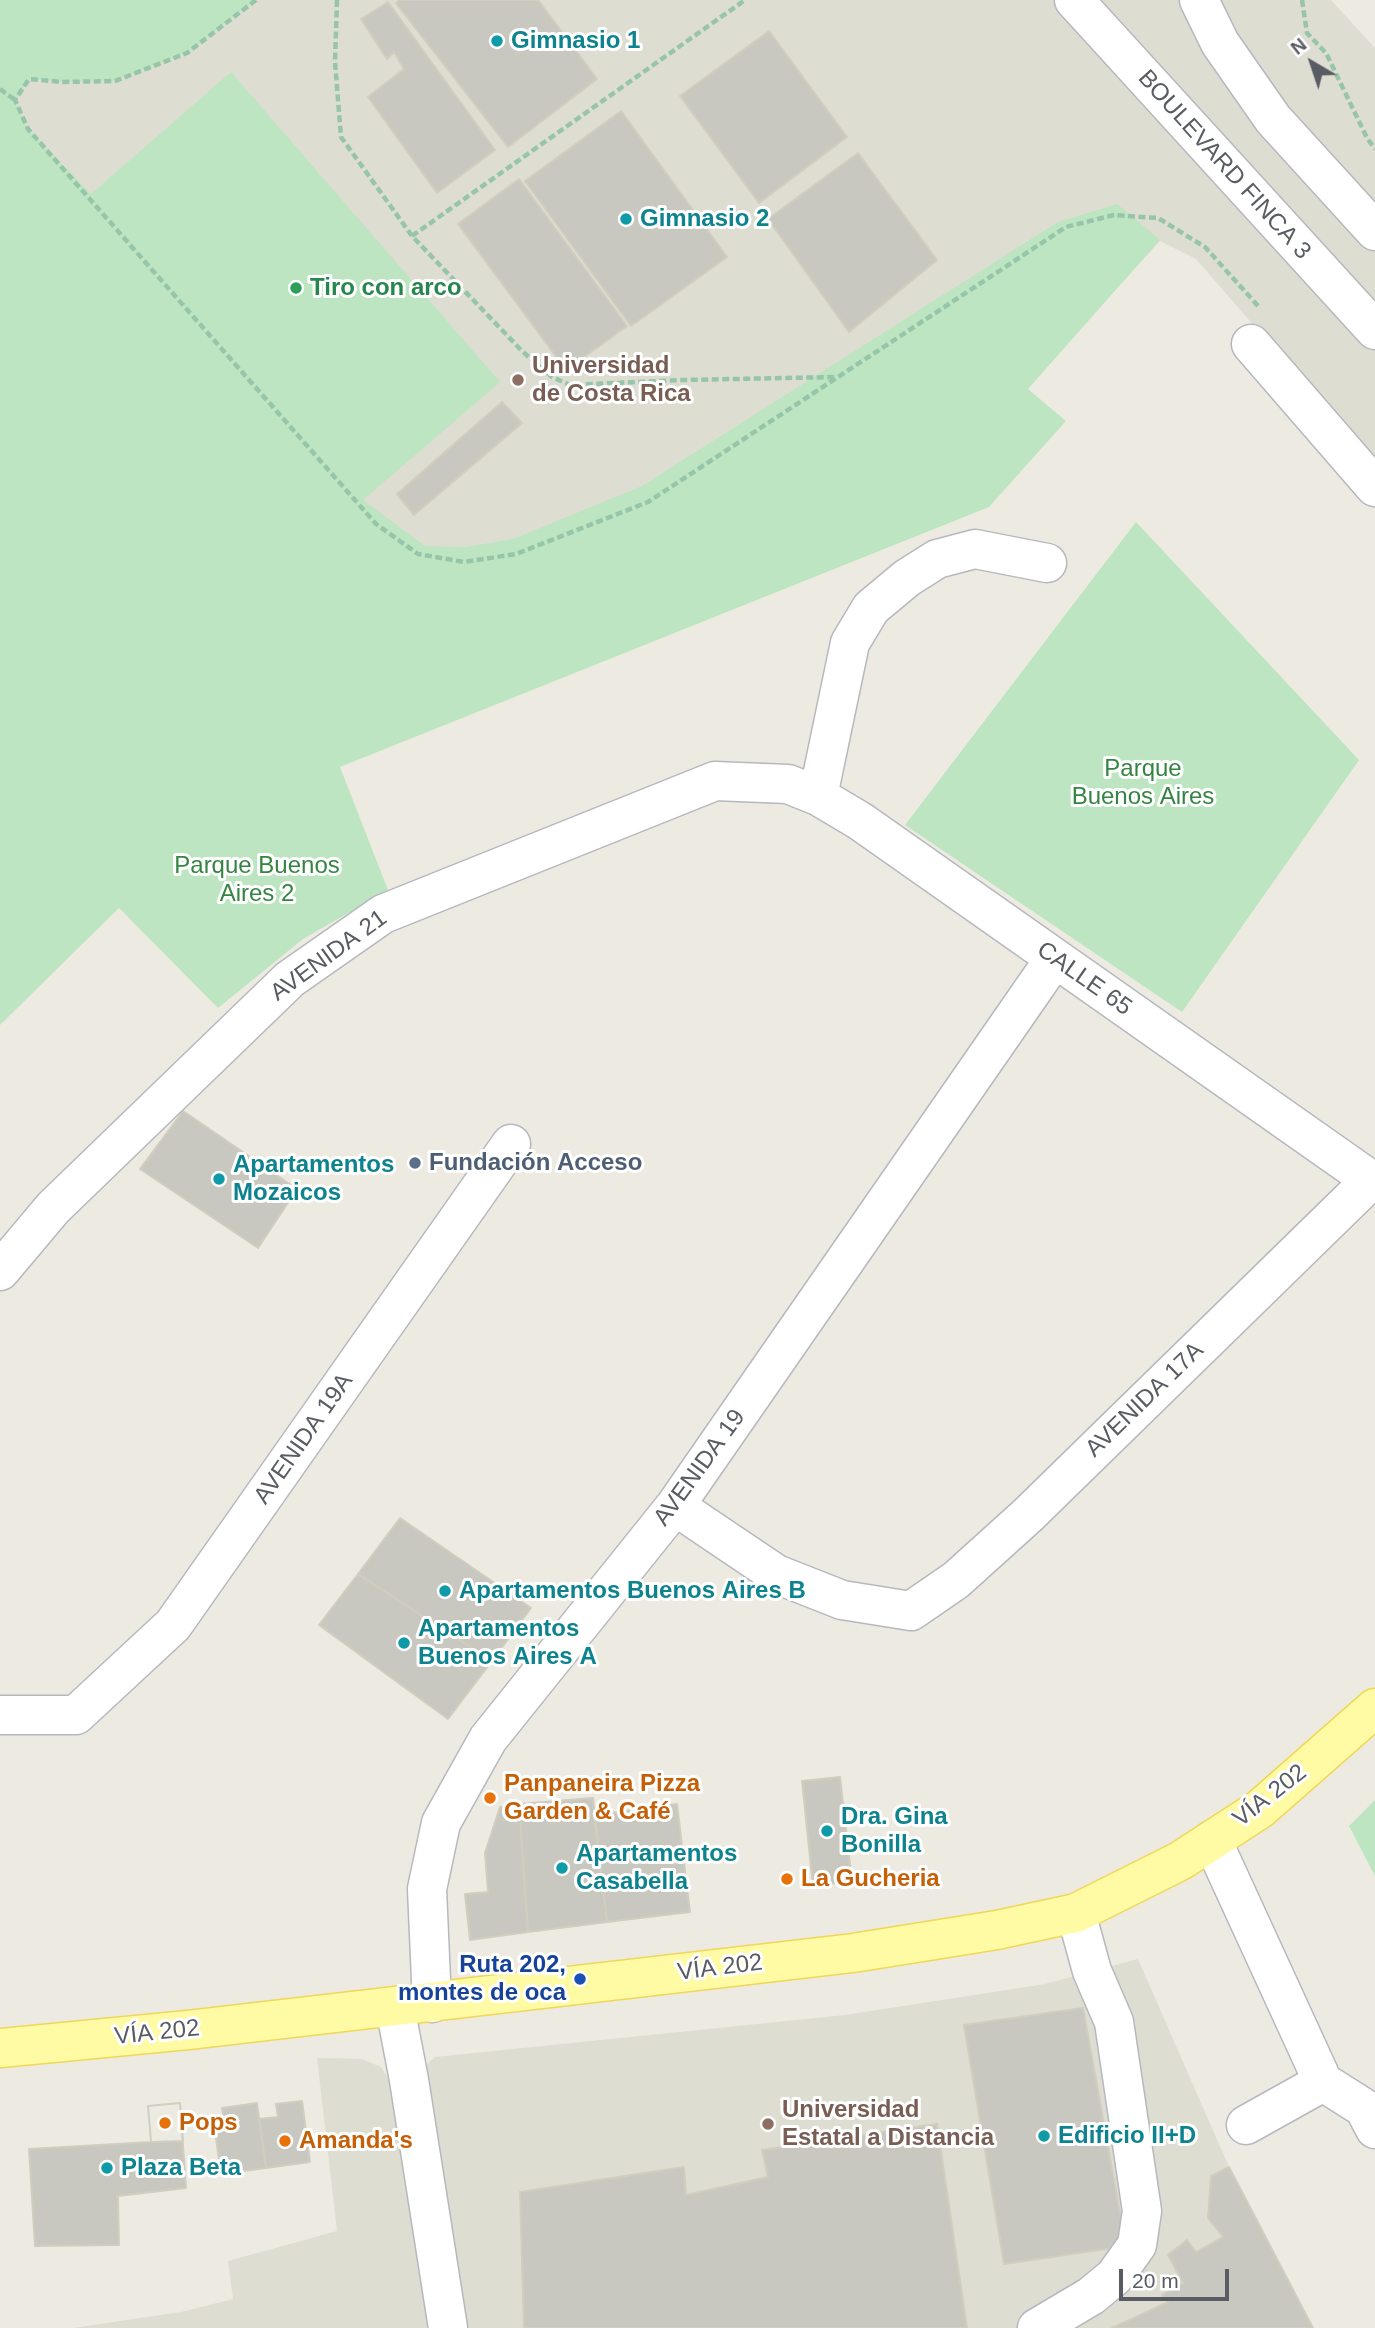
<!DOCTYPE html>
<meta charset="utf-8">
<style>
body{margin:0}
#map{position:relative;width:1375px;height:2328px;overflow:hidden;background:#edebe1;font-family:Helvetica,sans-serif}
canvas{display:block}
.north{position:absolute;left:1277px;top:28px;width:70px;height:70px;-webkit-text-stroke:5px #fff;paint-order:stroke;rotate:321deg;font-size:19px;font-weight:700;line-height:28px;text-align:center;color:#595c62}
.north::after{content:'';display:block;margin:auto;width:24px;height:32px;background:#595c62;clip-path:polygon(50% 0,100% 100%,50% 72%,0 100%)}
.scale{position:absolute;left:1119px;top:2269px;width:110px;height:32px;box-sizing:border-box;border:4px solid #595c62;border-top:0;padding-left:9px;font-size:21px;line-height:24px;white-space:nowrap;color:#595c62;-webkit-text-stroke:5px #fff;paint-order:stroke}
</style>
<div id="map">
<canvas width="1375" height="2328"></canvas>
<div class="north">N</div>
<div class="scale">20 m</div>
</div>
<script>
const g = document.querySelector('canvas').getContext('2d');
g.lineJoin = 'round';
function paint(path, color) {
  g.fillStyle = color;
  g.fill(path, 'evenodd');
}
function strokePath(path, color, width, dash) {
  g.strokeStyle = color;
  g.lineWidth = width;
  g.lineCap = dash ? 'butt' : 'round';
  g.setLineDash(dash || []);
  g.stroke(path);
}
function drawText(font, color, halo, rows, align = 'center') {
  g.font = font + ' Helvetica,sans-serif';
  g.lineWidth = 6;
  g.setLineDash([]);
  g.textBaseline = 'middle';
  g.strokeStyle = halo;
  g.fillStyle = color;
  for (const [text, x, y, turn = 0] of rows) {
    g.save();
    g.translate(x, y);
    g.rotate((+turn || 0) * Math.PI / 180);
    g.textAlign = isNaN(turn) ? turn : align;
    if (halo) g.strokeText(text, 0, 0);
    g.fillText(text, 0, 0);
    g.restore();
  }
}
const education = new Path2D(`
 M0,0h1331l44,48v417l-179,-206 -36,-18 -118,129 -759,388 -283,-335z
 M1138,1959l91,208 84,161h-1240l108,-16 52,-13 -5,-38 109,-30 -20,-173 45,1 19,8 9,14 35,-11 3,-7 7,-6 410,-42 200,-31z`);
const green = new Path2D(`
 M0,0h256l-69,53 -72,28 -53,1 -33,-3 -14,22 13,28 63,65 140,-122 269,310 -137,118 62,46 41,1 47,-8 129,-53 416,-264 59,-18 43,36 -132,149 38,32 -77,86 -649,260 48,123 -85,49 -85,69 -99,-100 -119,117z
 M1136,522l223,238 -177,252 -277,-187z
 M1375,1800v76l-26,-50z`);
const building = new Path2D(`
 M400,0h138l59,79 -89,68 -112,-144z
 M388,2l107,148 -58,43 -69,-96 36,-28 -10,-17 -7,7 -26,-40z
 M769,31l78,106 -88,66 -79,-107z
 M621,111l106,146 -96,69 -106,-145z
 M858,153l79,107 -88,72 -81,-113z
 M519,179l108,147 -61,44 -108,-146z
 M502,402l20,21 -108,92 -17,-21z
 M183,1111l114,78 -39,59 -118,-79z
 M400,1518l131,90 -39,53 -134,-87z
 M358,1574l134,87 -44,58 -129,-94z
 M840,1777l12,104 -39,5 -11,-105z
 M593,1798l14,124 -79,10 -9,-128z
 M519,1804l9,128 -58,8 -5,-46 23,-2 -3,-39 15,-46z
 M677,1804l13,108 -83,10 -13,-107z
 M1083,2008l43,238 -122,18 -40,-239z
 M302,2101l8,61 -44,6 -7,-49 19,-2 -2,-13z
 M180,2103l6,85 -68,8 1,49 -84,1 -6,-97 122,-7 -3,-36z
 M180,2103l3,38 -32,1 -3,-36z
 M257,2103l9,65 -45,6 -6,-43 11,-2 -4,-21z
 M937,2124l30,204h-443l-4,-136 164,-25 2,28 82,-18 -6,-27z
 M1229,2167l84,161h-201l56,-26 -6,-7 21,-12 -15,-28 19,-15 9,12 27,-15 -15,-19 3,-42z`);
const path = new Path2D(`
 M256,0l-69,53 -72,28 -53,1 -33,-3 -14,21 13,29 348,395 42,30 46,8 52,-8 132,-52 418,-275 48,-12 44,3 47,29 54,60
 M337,0l-2,62 6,75 71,99 110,115 30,26 18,8 112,-5 155,-3
 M1302,0l5,33 19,20 41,85 8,11
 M0,89l15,11
 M412,236l333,-236`);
const minor = new Path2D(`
 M1074,0l301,330
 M1199,0l21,43 53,76 102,112
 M1251,344l124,143
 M818,796l32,-153 21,-35 36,-30 30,-19 38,-10 72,14
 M0,1271l53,-63 237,-229 93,-65 332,-133 73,3 30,12 42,25 515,362
 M675,1506l101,68 66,26 69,11 45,-31 72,-65 343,-335
 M0,1715h76l97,-90 338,-481
 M1212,1840l111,242 41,26 11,21
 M432,2003l-5,-114 14,-66 47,-84 187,-233 380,-548
 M395,2007l14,73 39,248
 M1246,2125l77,-43
 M1037,2328l54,-32 23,-19 23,-32 5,-34 -28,-189 -22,-51 -16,-58`);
const major = new Path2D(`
 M0,2048l188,-18 665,-77 144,-23 79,-17 104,-52 80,-52 115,-101`);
const markers = [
 [497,41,7,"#0f9aa8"],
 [626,219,7,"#0f9aa8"],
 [296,288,7,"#2e9e5b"],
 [518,380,7,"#8d6e63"],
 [415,1163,7,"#5c6f8a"],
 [219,1179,7,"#0f9aa8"],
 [445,1591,7,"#0f9aa8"],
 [404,1643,7,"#0f9aa8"],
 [490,1798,7,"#e8710a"],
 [827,1831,7,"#0f9aa8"],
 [562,1868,7,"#0f9aa8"],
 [787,1879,7,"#e8710a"],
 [580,1979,7,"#1a4fb4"],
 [165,2123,7,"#e8710a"],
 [768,2124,7,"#8d6e63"],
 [1044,2136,7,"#0f9aa8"],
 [285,2141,7,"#e8710a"],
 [107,2168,7,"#0f9aa8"]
];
const cultureNames = [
 ["Gimnasio 1",511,41],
 ["Gimnasio 2",640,219],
 ["Apartamentos",233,1165],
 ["Mozaicos",233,1193],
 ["Apartamentos Buenos Aires B",459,1591],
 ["Apartamentos",418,1629],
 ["Buenos Aires A",418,1657],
 ["Dra. Gina",841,1817],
 ["Bonilla",841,1845],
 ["Apartamentos",576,1854],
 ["Casabella",576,1882],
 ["Edificio II+D",1058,2136],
 ["Plaza Beta",121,2168]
];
const streetNames = [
 ["BOULEVARD FINCA 3",1224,165,48],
 ["AVENIDA 21",329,956,-36],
 ["CALLE 65",1084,979,35],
 ["AVENIDA 17A",1145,1400,-44],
 ["AVENIDA 19A",304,1439,-55],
 ["AVENIDA 19",700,1468,-54],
 ["VÍA 202",1270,1796,-38],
 ["VÍA 202",720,1968,-7],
 ["VÍA 202",157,2033,-6]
];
const leisureNames = [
 ["Tiro con arco",310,288]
];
const educationNames = [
 ["Universidad",532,366],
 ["de Costa Rica",532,394],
 ["Universidad",782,2110],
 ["Estatal a Distancia",782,2138]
];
const parkNames = [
 ["Parque",1143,769],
 ["Buenos Aires",1143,797],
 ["Parque Buenos",257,866],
 ["Aires 2",257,894]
];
const serviceNames = [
 ["Fundación Acceso",429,1163]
];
const foodNames = [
 ["Panpaneira Pizza",504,1784],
 ["Garden & Café",504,1812],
 ["La Gucheria",801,1879],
 ["Pops",179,2123],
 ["Amanda's",299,2141]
];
const transitNames = [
 ["Ruta 202,",566,1965],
 ["montes de oca",566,1993]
];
paint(education, '#deddd2');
paint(green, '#bde5c1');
paint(building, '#c9c8c0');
strokePath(building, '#d1cdbf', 2);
strokePath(minor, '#b6b8be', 41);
strokePath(major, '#f1d756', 41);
strokePath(path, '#96c5a9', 4.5, [7, 3.5]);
strokePath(minor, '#fff', 38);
strokePath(major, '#fffaa4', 38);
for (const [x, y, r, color] of markers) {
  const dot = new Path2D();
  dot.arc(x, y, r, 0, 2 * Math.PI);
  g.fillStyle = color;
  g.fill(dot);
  strokePath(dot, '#fff', 2.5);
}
drawText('bold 24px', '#0d838f', '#fff', cultureNames, 'left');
drawText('24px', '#595c62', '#fff', streetNames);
drawText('bold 24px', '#27864d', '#fff', leisureNames, 'left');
drawText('bold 24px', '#785e54', '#fff', educationNames, 'left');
drawText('24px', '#358542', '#fff', parkNames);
drawText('bold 24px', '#4e5e75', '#fff', serviceNames, 'left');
drawText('bold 24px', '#c56008', '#fff', foodNames, 'left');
drawText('bold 24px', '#164399', '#fff', transitNames, 'right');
</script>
